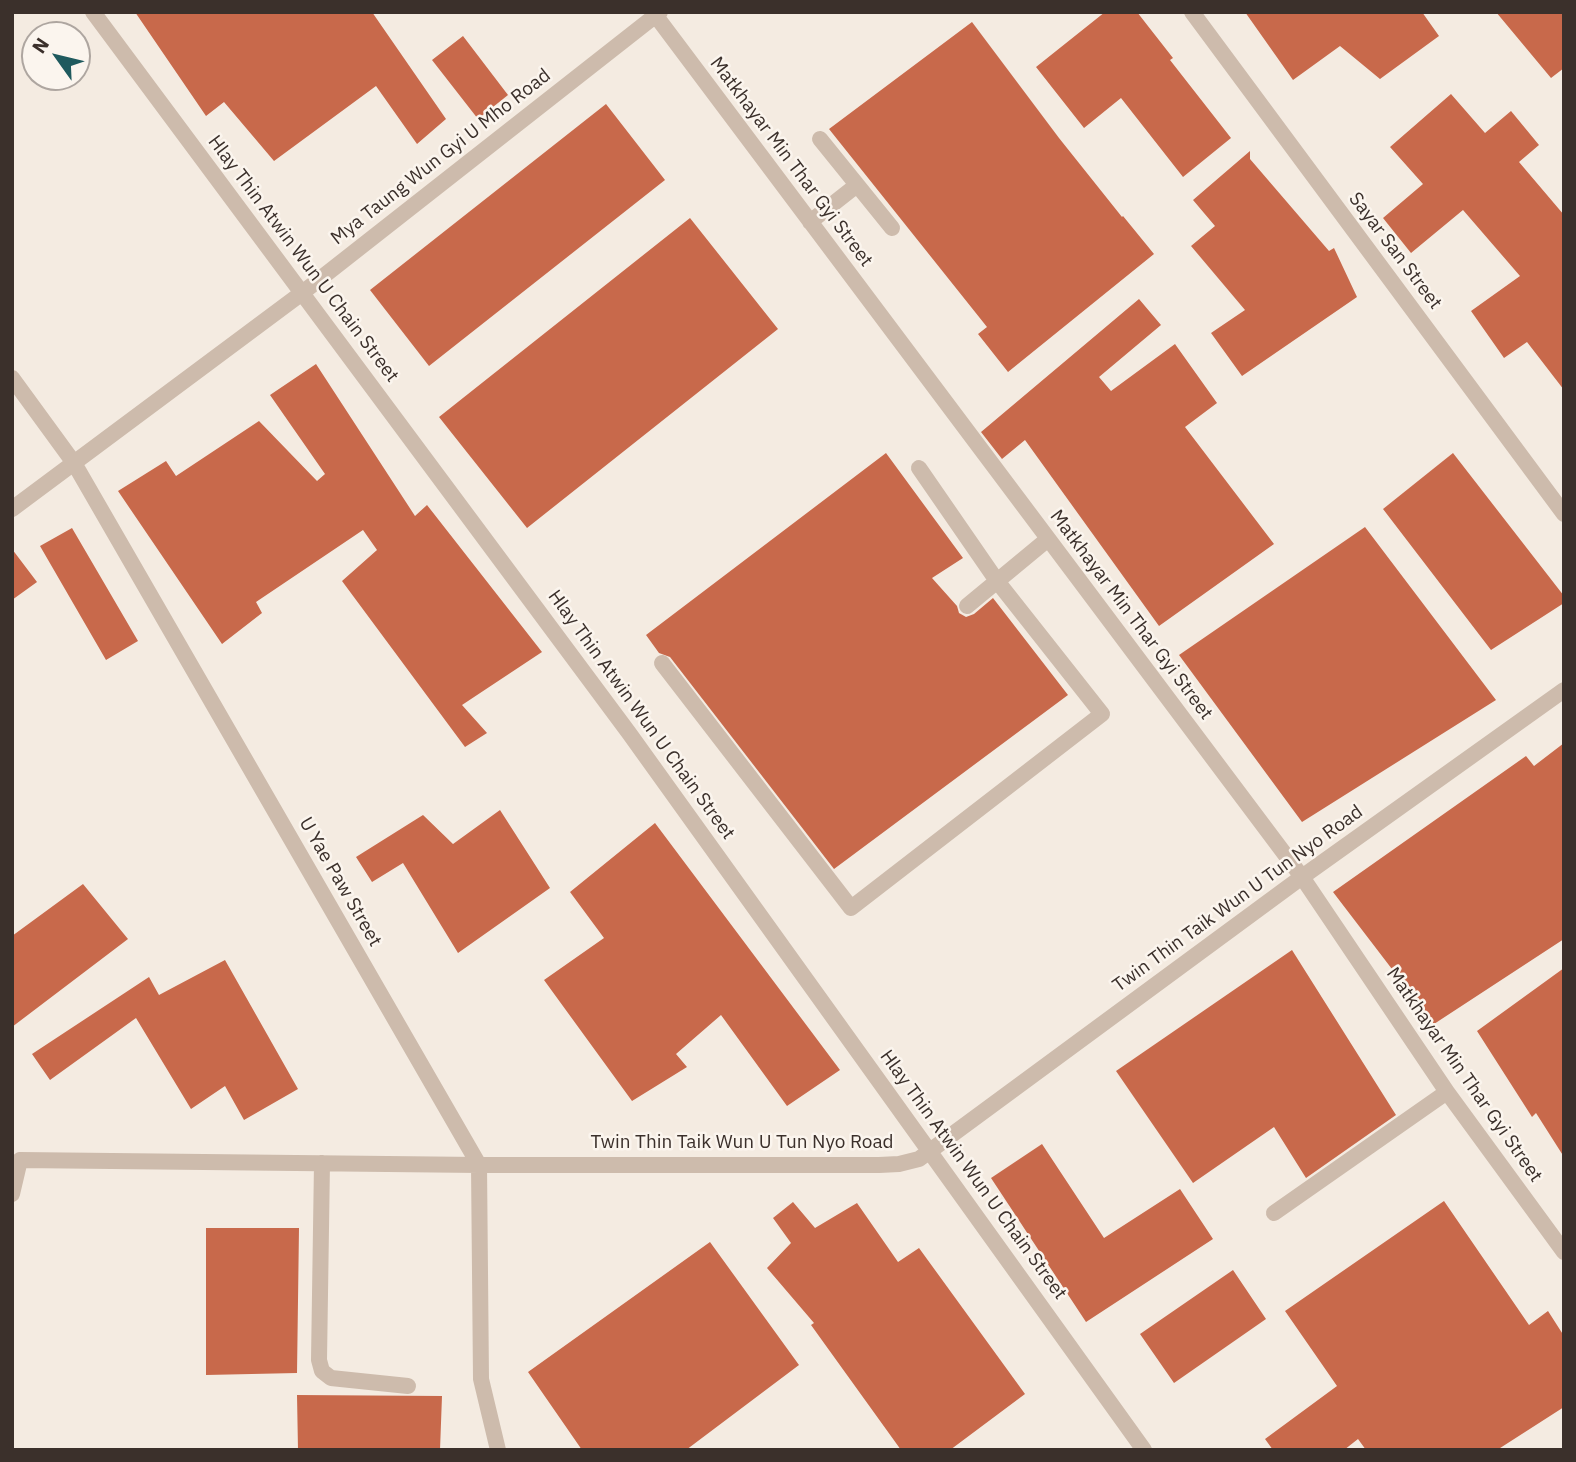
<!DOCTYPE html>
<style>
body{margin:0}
#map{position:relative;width:1576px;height:1462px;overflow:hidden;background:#f4ebe1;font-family:"IBM Plex Sans",sans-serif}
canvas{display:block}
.frame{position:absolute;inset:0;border:14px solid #3b302b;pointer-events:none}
.north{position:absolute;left:21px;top:21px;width:70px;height:70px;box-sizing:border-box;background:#fbf5ee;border:2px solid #aea6a0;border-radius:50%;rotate:304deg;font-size:19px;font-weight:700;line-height:28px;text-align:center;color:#3b302b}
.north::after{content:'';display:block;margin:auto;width:24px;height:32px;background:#1f5a5e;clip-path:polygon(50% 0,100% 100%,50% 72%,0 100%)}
</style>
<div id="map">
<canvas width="1576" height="1462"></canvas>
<div class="frame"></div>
<div class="north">N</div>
</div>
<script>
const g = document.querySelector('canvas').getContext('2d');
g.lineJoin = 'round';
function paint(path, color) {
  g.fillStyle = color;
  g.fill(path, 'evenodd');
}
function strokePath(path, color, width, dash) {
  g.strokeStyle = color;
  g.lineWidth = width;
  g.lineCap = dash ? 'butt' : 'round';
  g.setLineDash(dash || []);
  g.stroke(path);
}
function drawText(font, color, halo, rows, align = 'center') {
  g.font = font + ' "IBM Plex Sans",sans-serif';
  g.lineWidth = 5;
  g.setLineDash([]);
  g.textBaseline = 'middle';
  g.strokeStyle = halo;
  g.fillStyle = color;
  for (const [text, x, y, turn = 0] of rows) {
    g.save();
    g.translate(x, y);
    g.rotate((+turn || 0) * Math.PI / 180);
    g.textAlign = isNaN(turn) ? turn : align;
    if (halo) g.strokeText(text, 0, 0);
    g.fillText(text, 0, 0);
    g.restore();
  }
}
const building = new Path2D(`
 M135,12h237l74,107 -29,25 -41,-58 -102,75 -50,-59 -18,14z
 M1105,12h32l36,46 -3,2 61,78 -48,39 -62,-79 -37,30 -48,-61z
 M1245,12h177l17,24 -59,43 -40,-33 -47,34z
 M1496,12h68v56l-13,10z
 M972,22l87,116 63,79 1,-1 31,38 -146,118 -30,-38 9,-7 -158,-198z
 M463,36l45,59 -30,24 -46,-59z
 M1451,94l34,39 26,-22 28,34 -20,17 45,53v175l-37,-48 -23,16 -33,-47 49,-35 -57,-66 -52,43 -28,-35 40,-34 -33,-37z
 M606,104l59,76 -236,186 -59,-76z
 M1250,151v8l79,92 5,-3 23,49 -115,79 -31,-43 34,-23 -54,-64 24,-20 -22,-26z
 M690,218l88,111 -251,199 -88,-111z
 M1139,299l22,26 -62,52 12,14 64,-47 42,59 -32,24 89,117 -115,82 -134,-186 -23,19 -21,-27z
 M316,364l99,152 12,-11 115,147 -80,53 25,28 -22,14 -123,-166 35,-31 -14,-20 -107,72 6,11 -40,31 -104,-153 48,-30 10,15 83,-55 58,60 8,-7 -55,-79z
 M886,453l77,105 -31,20 25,28 2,7 7,4 8,-3 19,-16 75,97 -234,174 -164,-212 -11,-4 -13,-18z
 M1453,453l111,143v7l-73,47 -108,-141z
 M1365,527l131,173 -194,122 -123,-167z
 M72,528l66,113 -32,19 -66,-114z
 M12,549l25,33 -25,18z
 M1564,743v196l-130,85 -101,-132 193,-136 8,10z
 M500,810l50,78 -92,65 -55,-90 -31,19 -16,-25 67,-42 30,29z
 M655,823l185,247 -53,36 -66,-91 -45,39 11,13 -55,34 -88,-121 60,-42 -34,-46z
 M83,884l45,55 -116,88v-91z
 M1292,950l104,165 -90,63 -32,-51 -81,56 -77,-112z
 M225,960l73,129 -54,31 -19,-34 -34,23 -55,-91 -86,62 -18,-26 117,-77 10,18z
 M1564,968v189l-28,-44 -4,4 -55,-86z
 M1042,1144l62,94 76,-49 33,50 -127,83 -95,-144z
 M1444,1201l85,124 19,-14 16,25v71l-67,43h-131l-8,-11 -14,11h-71l-8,-11 72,-53 -52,-75z
 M793,1202l22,26 42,-25 41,59 21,-14 106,146 -75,56h-49l-90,-125 3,-2 -47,-55 24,-25 -18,-25z
 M206,1228h93l-2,145 -91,2z
 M710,1242l89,123 -113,85h-104l-54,-78z
 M1233,1270l33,49 -92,64 -34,-49z
 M297,1395l145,1 -2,54h-142z`);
const minor = new Path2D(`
 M93,12l536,721 515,717
 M653,12l649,865 145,215 117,160
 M1192,12l372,502
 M820,139l72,89
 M810,222l47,-37
 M12,378l62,85 405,702 2,214 17,71
 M12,509l290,-216 358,-281
 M967,606l81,-67
 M662,663l189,245 251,-194 -105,-133 -78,-113
 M20,1160l459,5h400l20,-1 20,-5 383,-282 262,-187
 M322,1163l-3,197 3,11 9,7 77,8
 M12,1194l8,-34
 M1274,1213l173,-121`);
const streetNames = [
 ["Mya Taung Wun Gyi U Mho Road",441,157,-38],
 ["Matkhayar Min Thar Gyi Street",791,162,53],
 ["Sayar San Street",1395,251,53],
 ["Hlay Thin Atwin Wun U Chain Street",303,259,53],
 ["Matkhayar Min Thar Gyi Street",1131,615,53],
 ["Hlay Thin Atwin Wun U Chain Street",641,715,54],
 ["U Yae Paw Street",340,882,60],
 ["Twin Thin Taik Wun U Tun Nyo Road",1238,899,-36],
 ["Matkhayar Min Thar Gyi Street",1464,1075,55],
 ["Twin Thin Taik Wun U Tun Nyo Road",742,1143],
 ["Hlay Thin Atwin Wun U Chain Street",973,1175,54]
];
paint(building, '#c8694b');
strokePath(minor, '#cdbbac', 16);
drawText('19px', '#3b302b', '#fbf5ee', streetNames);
</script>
